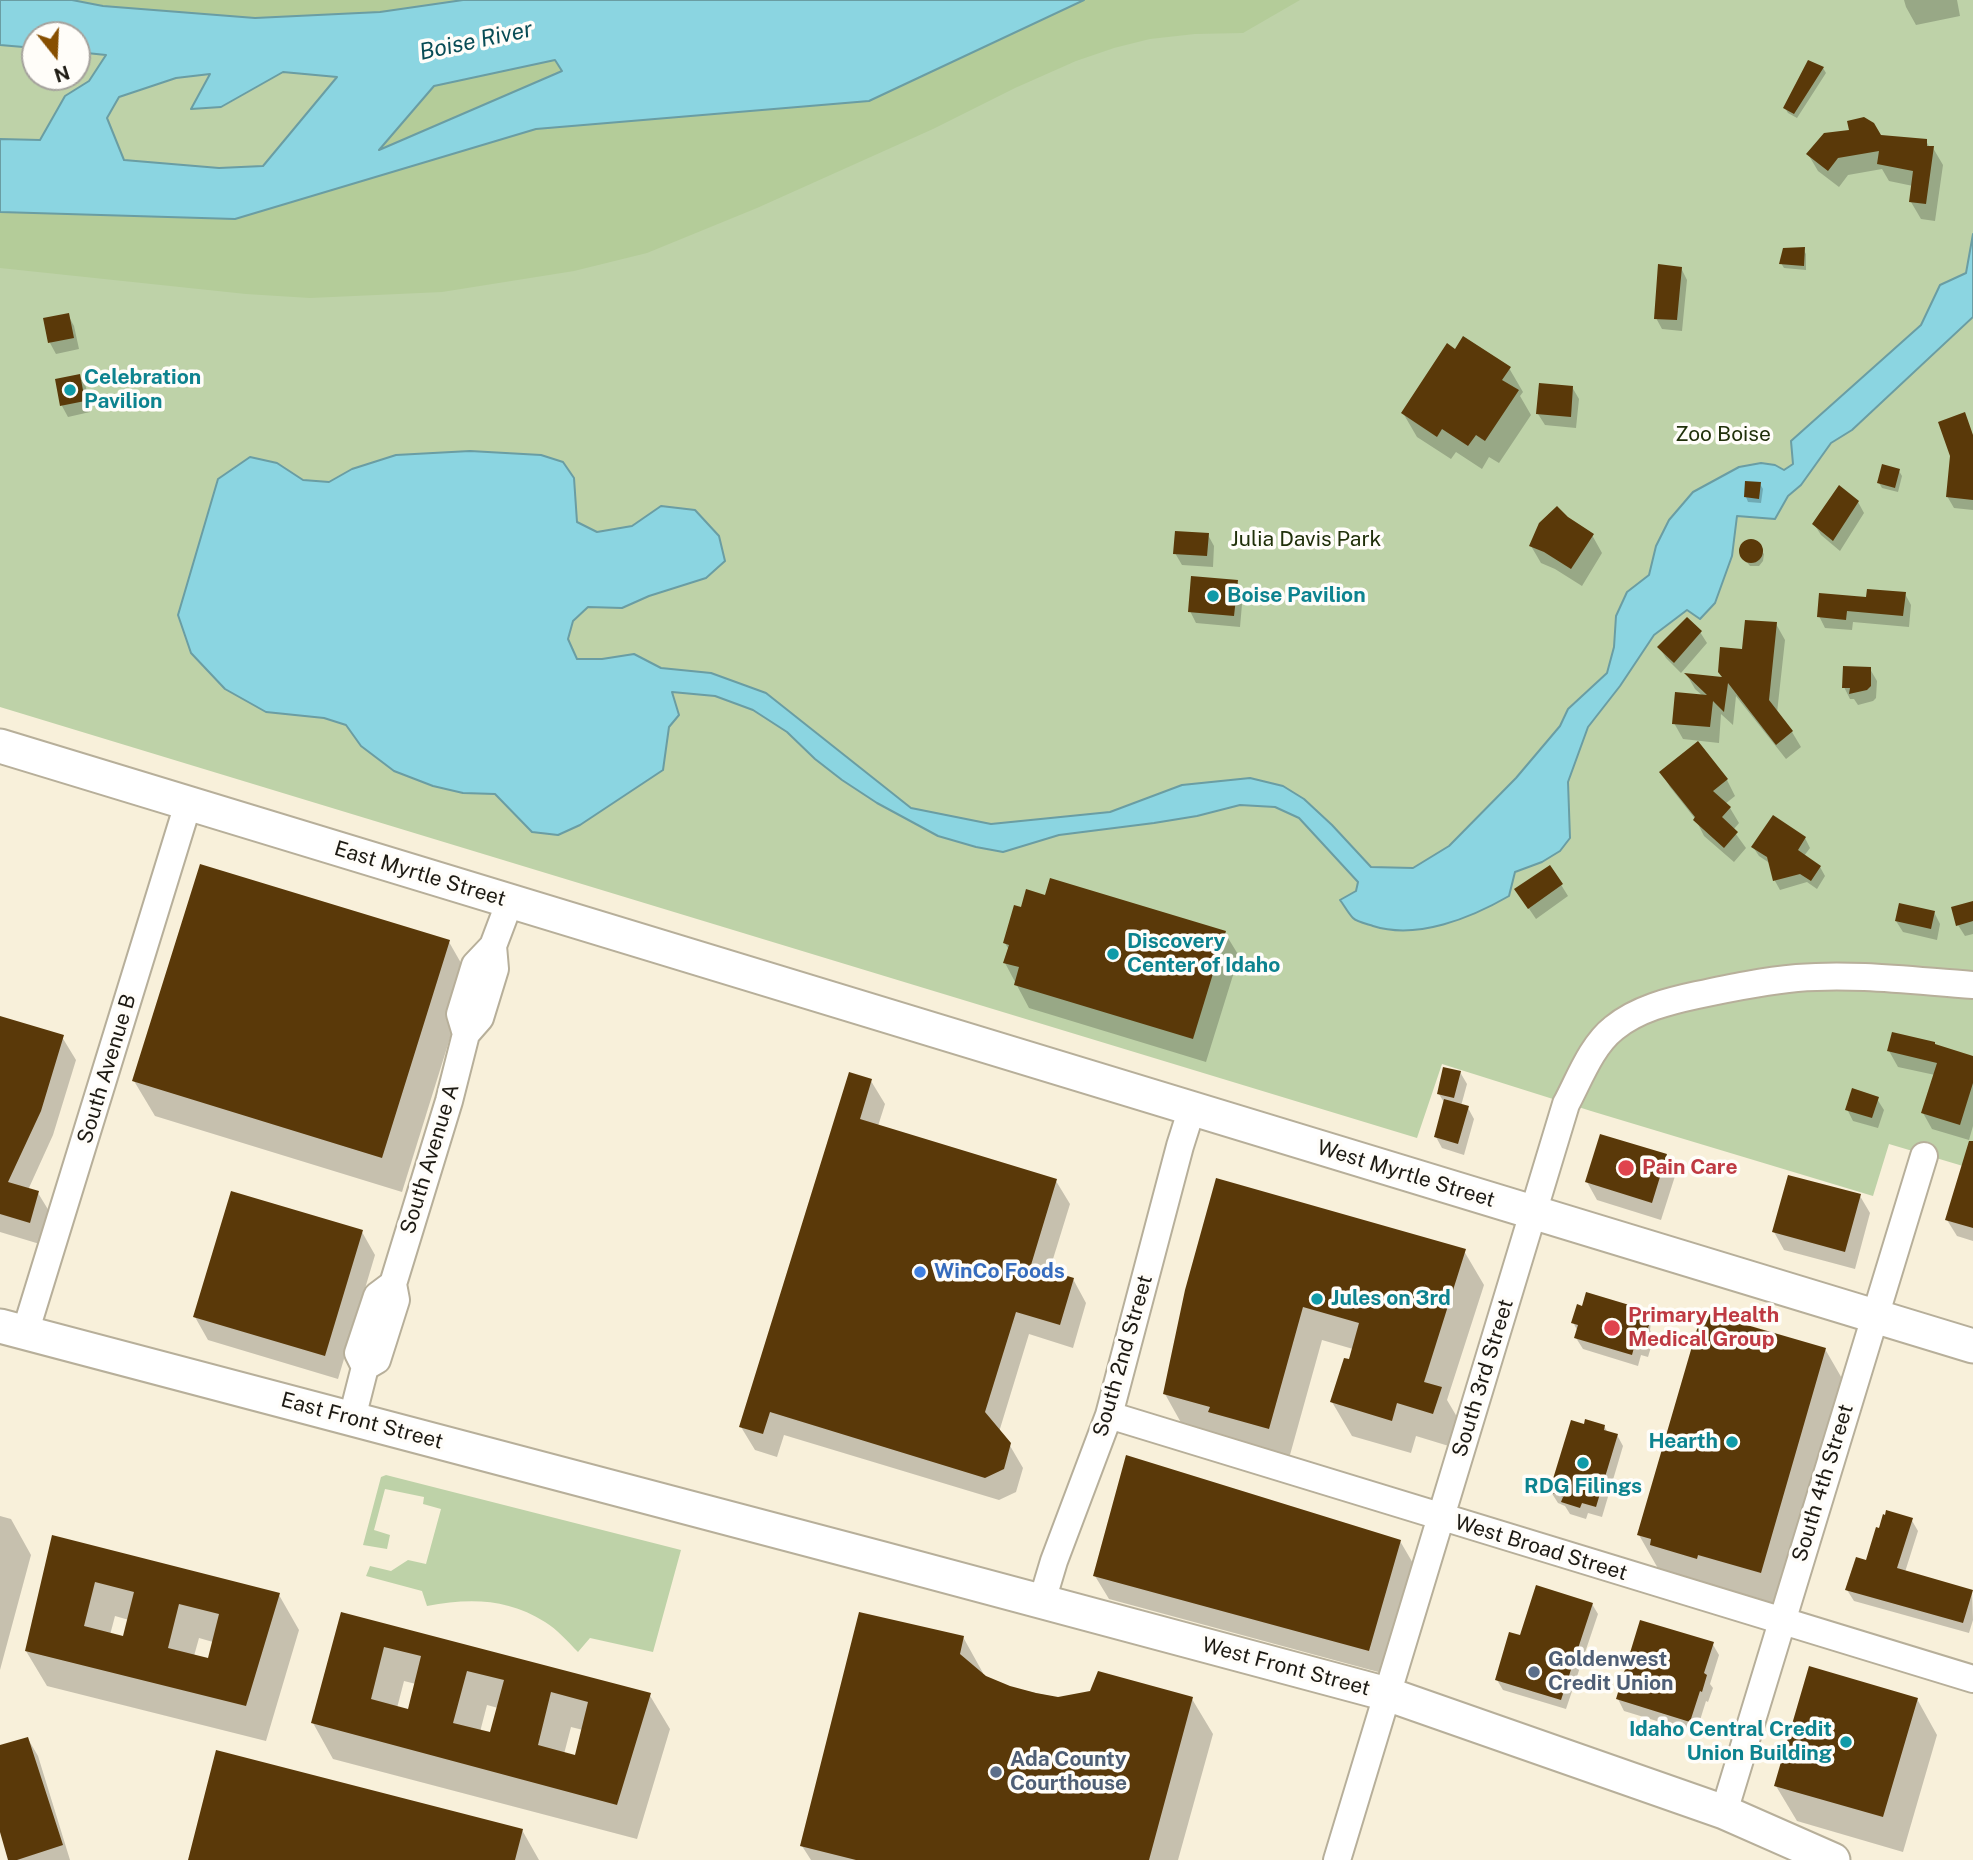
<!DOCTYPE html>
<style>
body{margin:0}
#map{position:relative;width:1973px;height:1860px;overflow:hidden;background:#f8f0da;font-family:"Public Sans",sans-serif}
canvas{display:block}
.north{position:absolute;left:21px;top:21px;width:70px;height:70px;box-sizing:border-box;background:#fffdf9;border:2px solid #a5a29d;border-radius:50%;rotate:162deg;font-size:19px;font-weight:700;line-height:28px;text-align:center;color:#1d1a13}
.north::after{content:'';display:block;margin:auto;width:24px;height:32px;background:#874f01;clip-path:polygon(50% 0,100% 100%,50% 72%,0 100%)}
</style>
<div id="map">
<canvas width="1973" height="1860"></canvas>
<div class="north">N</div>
</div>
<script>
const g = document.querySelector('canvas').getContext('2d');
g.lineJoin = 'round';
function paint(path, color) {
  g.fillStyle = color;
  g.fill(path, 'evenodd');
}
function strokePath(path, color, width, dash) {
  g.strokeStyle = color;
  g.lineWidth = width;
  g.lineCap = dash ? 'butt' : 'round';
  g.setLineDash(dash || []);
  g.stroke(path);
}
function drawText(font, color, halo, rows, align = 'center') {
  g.font = font + ' "Public Sans",sans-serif';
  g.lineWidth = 7;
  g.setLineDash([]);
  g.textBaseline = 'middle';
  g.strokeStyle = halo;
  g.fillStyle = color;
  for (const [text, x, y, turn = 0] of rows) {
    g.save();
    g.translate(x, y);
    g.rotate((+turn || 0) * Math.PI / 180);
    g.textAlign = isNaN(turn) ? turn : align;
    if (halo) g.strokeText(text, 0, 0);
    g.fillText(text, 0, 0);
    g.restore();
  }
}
const green = new Path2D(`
 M1084,0h889v1169l-84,-25 -16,52 -282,-85 -149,-47 -25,74 -1417,-431v-495l235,7 301,-90 333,-28z
 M0,45l35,3v29h42v-25l30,3 -18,26 -24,15 -25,44 -40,-1z
 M283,72l55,5 -75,89 -44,2 -95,-8 -17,-42 12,-21 57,-19 35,-4 -20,35 31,-2z
 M386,1475l295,75 -28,102 -63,-14 -12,14c-10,-10 -21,-23 -33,-30 -38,-24 -76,-24 -118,-16l-5,-15 -56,-15 4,-10 21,5 17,-11 18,4 15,-55 -18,-5 1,-7 -39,-8 -11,41 16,5 -3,14 -24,-4 18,-68z`);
const forest = new Path2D(`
 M72,0h391l-83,12 -125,6 -152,-12z
 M1084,0h216l-57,33 -48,1 -45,5 -36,9 -38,13 -61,27 -82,41 -176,79 -110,45 -73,18 -132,21 -132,6 -64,-4 -246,-26v-56l235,7 301,-90 333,-28z
 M555,59l8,12 -186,80 57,-65z`);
const water = new Path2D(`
 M0,0h72l31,6 152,12 125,-6 83,-12h621l-215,101 -333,28 -301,90 -235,-7v-73l40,1 25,-44 24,-15 17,-26 -29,-3v-17h-42v13l-35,-3zM555,60l7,11 -183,79 55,-64zM283,72l54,5 -74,89 -44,2 -95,-8 -17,-42 12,-21 57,-19 34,-4 -19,35 30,-2z
 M1973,234v83l-121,113 -21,13 -30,42 -13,11 -13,23 -38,-3 -5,40 -17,47 -15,16 -13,-9 -33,25 -34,51 -32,41 -20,55 2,56 -10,13 -18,11 -27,10 -6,24c-38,22 -92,44 -136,30 -6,-2 -16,-4 -20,-8 -5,-5 -9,-13 -13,-18l16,-9 2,-9 -59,-64 -24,-11 -35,-2 -43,11 -43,7 -95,12 -56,17 -27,-5 -38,-11 -61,-33 -35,-23 -27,-21 -28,-27 -34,-22 -38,-14 -43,-4 7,23 -10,12 -6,43 -83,55 -22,10 -26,-3 -37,-38 -32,-1 -30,-7 -39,-15 -33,-25 -15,-21 -22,-7 -58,-6 -41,-23 -34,-36 -13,-38 40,-136 32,-22 27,6 26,17 26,2 23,-13 44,-14 74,-4 71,4 22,7 11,16 3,44 20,10 35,-6 29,-20 34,4 24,26 6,25 -19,17 -57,18 -27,12 -34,-1 -15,14 -5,18 9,20h25l32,-5 27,14 50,5 55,20 145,115 80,16 119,-12 72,-27 68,-7 33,8 21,13 28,26 39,42 42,1 36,-22 67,-68 44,-52 8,-17 39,-36 7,-26 2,-31 11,-24 22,-17 7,-29 13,-26 24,-28 46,-25 22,-4 14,2 9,5 9,-6 -2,-23 130,-116 19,-40 26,-12z`);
const shadow = new Path2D(`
 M1904,0h53l3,16 -44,9 -10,-18z
 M1823,68l3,5 -29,45 -9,-5 -3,-5z
 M1926,141l4,7h3l10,17 -8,56 -14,-2 -10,-17 2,-16 -24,-5 -7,-12 -34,6 -9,12 -21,-16 -10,-17z
 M1803,249l3,5v16l-22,-2 -3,-5z
 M1681,268l6,12 -5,51 -20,-2 -6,-11z
 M68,315l6,11 5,23 -23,5 -6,-11z
 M1456,351l53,17 14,24 -3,4 11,19 -32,48 -10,-6 -7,12 -26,-17 -5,7 -34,-22 -14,-24z
 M79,376l7,11 4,25 -22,5 -6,-11z
 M1572,387l7,12 -3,29 -31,-3 -7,-11z
 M1899,471l3,5 -4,16 -16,-4 -3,-5z
 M1973,474v36l-19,-2 -7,-12z
 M1760,484l3,5 -2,14 -13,-1 -2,-5z
 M1858,502l6,11 -24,38 -19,-16 -7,-11z
 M1566,519l26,16 10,18 -20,33 -27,-17 -14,-6 -10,-17z
 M1208,535l6,11 -1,21 -31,-2 -7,-12z
 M1747,542h6l11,12 -1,7 -4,5h-9l-8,-10v-10z
 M1237,582l6,11 -3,34 -44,-4 -6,-12z
 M1905,594l6,11 -2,22 -56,-5 -1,8 -27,-2 -6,-12 49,-17z
 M1776,624l9,16 -8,73 15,19 9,15 -15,12 -50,-63 -3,29 -12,-11 -2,29 -36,-4 -9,-16 29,-27 -8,-7 -8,-14 38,4 18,-28z
 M1700,632l7,11 -26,30 -15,-15 -7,-11z
 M1870,669l7,12 -1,17 -3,3 -15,4 -4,-6h-4l-6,-12z
 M1697,744l30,36 8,16 -10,8 5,4 9,15 -6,7 13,18 -12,14 -30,-26 -8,-16 -26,-33 -9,-15z
 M1805,838l5,10 -6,8 16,11 5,9 -8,13 -10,-7 -27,8 -5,-9 -4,-17 -12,-8 -6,-9z
 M1550,867l18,29 -32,23 -13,-19z
 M1046,897l179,36 14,23 -33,106 -177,-54 -24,-45 4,-13 -4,-7 17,-34z
 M1973,903v31l-8,2 -7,-11z
 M1934,912l6,12 -3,16 -34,-8 -7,-11z
 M449,942l20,35 -67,215 -247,-76 -21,-35z
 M0,1018l62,19 14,23 -23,75 -25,55 10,3 14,23 -9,29 -43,-13z
 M1935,1046l38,12v68l-4,14 -37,-11 -9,-16 12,-38 -37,-8 -9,-16z
 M1460,1072l7,12 -6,22 7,2 6,11 -10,36 -22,-7 -6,-11 9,-33 -6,-10z
 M871,1081l14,23 -7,22 178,55 14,23 -21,68 24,7 13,24 -13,45 -44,-14 -30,98 10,12 14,24 -7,24 -17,8 -215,-65 -7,22 -22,-7 -14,-23z
 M1877,1099l7,11 -6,18 -25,-7 -6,-12z
 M1666,1156l10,17 -15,47 -64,-20 -10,-18z
 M1973,1174v67l-16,-5 -10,-16z
 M1860,1196l10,17 -15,56 -71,-19 -10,-18z
 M362,1232l13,23 -37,124 -130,-39 -13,-23z
 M1464,1251l20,34 -37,115 13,22 -8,25 -36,-11 -5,17 -59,-17 -20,-34 21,-53 -31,-9 -34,122 -104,-34 -19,-34 21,-103z
 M1645,1312l6,11 -1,7 4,7 -6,20 -7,-2 -3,11 -55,-17 -7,-11 2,-6 -5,-10z
 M1825,1349l30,52 -65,223 -122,-38 -29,-51z
 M1585,1426h19l4,7 9,2 6,11 -21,71 -14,-4 -2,6 -16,-5 -5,-8 -7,-3 -7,-11z
 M0,1516l11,3 20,36 -31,115z
 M1911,1519l7,12 -13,41 67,19 1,29 -4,13 -115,-32 -7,-11 20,-28 13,-32z
 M54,1537l225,58 20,35 -33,111 -219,-55 -21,-35zM115,1616l14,4 -5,18 -14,-3zM199,1638l14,4 -4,18 -15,-4z
 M1400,1541l14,24 -32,108 -273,-74 -14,-23z
 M1592,1604l6,10 -32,95 -63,-19 -6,-10 24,-43z
 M342,1614l307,80 21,35 -33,110 -304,-80 -20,-36zM404,1681l12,3 -7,27 -12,-3zM487,1705l11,3 -7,27 -11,-3zM571,1727l12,3 -7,27 -12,-3z
 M963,1637l20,36v2l26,12 49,11 134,1 21,35 -35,126h-367l-9,-14z
 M1712,1643l7,12 -9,29 3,4 -5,14 -2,-1 -10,32 -72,-22 -6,-12z
 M1917,1699l20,36 -34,117 -106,-31 -21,-35z
 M28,1739l10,17 32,104h-60l-10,-35v-79z
 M522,1830l17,30h-349z`);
const building = new Path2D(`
 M1808,60l16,7 -30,47 -11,-6z
 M1864,117l10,6 7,12 46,4v7h7l-8,58 -17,-2 4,-31 -36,-7 2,-13 -41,7 -10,13 -22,-17 18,-21 25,-3 -2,-9z
 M1805,247l-1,19 -25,-2 4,-16z
 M1658,264l24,3 -5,53 -23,-1z
 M69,313l5,25 -26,5 -5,-25z
 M1463,336l48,31 -9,13 17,10 -34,51 -9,-6 -8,11 -26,-17 -5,8 -36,-24 46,-70 8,6z
 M80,374l5,27 -25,5 -5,-27z
 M1539,383l34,3 -2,31 -35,-3z
 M1965,412l8,23v65l-27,-3 4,-41 -12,-34z
 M1882,464l18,5 -5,19 -18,-5z
 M1745,481l16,1 -2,17 -15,-2z
 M1839,485l20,16 -26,40 -21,-17z
 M1557,506l11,11 26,17 -23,35 -27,-17 -15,-6 10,-23z
 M1175,531l34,2 -2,23 -34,-2z
 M1739 551a12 12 0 1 1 24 0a12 12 0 1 1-24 0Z
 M1191,576l47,4 -4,36 -46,-4z
 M1867,589l39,3 -3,24 -56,-5 -1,9 -29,-3 2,-24 47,4z
 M1687,617l15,14 -28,32 -17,-16z
 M1745,620l32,2 -8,78 24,31 -17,14 -48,-62 -4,29 -11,-11 -3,26 -38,-3 3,-32 32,3 -23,-22 38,4 -4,-5 2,-25 22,2z
 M1843,666l28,1v19l-4,4 -18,4 1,-6h-8z
 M1698,741l30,38 -15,12 18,16 -9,10 16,15 -14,16 -31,-28 2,-3 -36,-45z
 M1773,815l33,22 -8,13 23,16 -10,15 -11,-7 -27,7 -6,-24 -16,-10z
 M200,864l250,76 -68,218 -250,-77z
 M1550,865l13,19 -35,25 -14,-20z
 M1050,878l176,53 -33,108 -179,-54 5,-18 -16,-4 6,-18 -6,-2 11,-38 7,2 5,-18 19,6z
 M1973,901v20l-17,5 -5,-19z
 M1899,903l36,8 -4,18 -36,-8z
 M0,1016l64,19 -23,76 -33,71 31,9 -9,32 -30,-9z
 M1892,1032l43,10v2l38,12v27l-13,42 -39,-12 16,-50 -50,-12z
 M1443,1067l18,4 -7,27 -17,-4z
 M849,1072l23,7 -12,40 197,60 -26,86 43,13 -14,47 -44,-13 -31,100 26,31 -7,26 -19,9 -215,-66 -7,22 -24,-7z
 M1852,1088l27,9 -7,21 -27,-8z
 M1444,1099l25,7 -11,38 -24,-7z
 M1600,1134l67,20 -15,49 -67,-21z
 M1969,1141h4v87l-28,-8z
 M1788,1175l73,19 -16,58 -73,-20z
 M1216,1178l250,71 -42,133 18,5 -9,27 -36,-11 -5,18 -62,-19 14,-44 5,1 10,-36 -56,-16 -34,122 -61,-17 2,-5 -47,-13 22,-104z
 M231,1191l132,39 -38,126 -132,-39z
 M1586,1292l60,18 -4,13 7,2 -7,21 -7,-2 -3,11 -58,-17 4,-13 -7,-2 6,-19 5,2z
 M1702,1312l124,36 -65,225 -63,-18 -1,4 -47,-14 1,-6 -14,-4z
 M1585,1419l20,6 -1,5 14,4 -22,73 -14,-4 -2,5 -19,-6 2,-5 -14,-5 22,-72 13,4z
 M1126,1455l275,85 -32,111 -276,-75z
 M1886,1510l27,8 -16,50 76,22 -10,33 -118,-33 11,-33 10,3 10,-33 3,1 4,-14 2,1z
 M52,1535l228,58 -34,113 -221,-55zM95,1582l39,10 -11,44 -39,-10zM179,1604l40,10 -11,44 -40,-10z
 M1536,1585l57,18 -32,97 -66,-20 14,-48 11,3z
 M341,1612l310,81 -34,112 -306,-82zM384,1647l37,9 -13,53 -37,-10zM467,1671l37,9 -14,52 -37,-9zM551,1692l37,10 -13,53 -37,-10z
 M859,1612l105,24 -4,18 26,22 24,10 26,7 22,4 32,-6 8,-20 95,26 -44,163h-293l-56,-14z
 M1640,1620l74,22 -10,31 3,2 -5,17 -2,-1 -10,31 -74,-23z
 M1809,1666l109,32 -35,119 -109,-31z
 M28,1737l35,108 -46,15h-9l-8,-28v-87z
 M216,1750l307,79 -8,31h-327z`);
const minor = new Path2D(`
 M466,1034l-6,-20 15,-49 18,-19
 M25,1333l163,-529
 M365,1367l12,-7 7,-22 12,-38 -3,-16 56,-183 17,-67 14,-16 15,-49 -2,-23 17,-45
 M1109,1415l864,264
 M352,1418l13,-51 -7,-14 19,-57 16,-12
 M1042,1601l12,-40 55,-146 71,-269 12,-38
 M1724,1812l200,-656
 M1337,1860l229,-756c13,-24 25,-58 48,-76 23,-19 55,-27 83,-33 33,-7 66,-14 100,-17 58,-5 118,3 176,7`);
const major = new Path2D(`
 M0,746l1973,600
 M0,1326l883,233 504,135 337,118 109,48`);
const markers = [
 [70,390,7,"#0f9aa8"],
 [1213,596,7,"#0f9aa8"],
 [1113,954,7,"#0f9aa8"],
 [1626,1168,9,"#e0444e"],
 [920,1272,7,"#3f7fe0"],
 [1317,1299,7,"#0f9aa8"],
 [1612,1328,9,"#e0444e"],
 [1732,1442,7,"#0f9aa8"],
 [1583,1463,7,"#0f9aa8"],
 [1534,1672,7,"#5c6f8a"],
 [1846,1742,7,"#0f9aa8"],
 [996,1772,7,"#5c6f8a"]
];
const cultureNames = [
 ["Celebration",84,378],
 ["Pavilion",84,402],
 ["Boise Pavilion",1227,596],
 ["Discovery",1127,942],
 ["Center of Idaho",1127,966],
 ["Jules on 3rd",1331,1299],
 ["Hearth",1718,1442,"right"],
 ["RDG Filings",1583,1487,"center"],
 ["Idaho Central Credit",1832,1730,"right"],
 ["Union Building",1832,1754,"right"]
];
const parkNames = [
 ["Zoo Boise",1723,435],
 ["Julia Davis Park",1306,540]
];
const streetNames = [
 ["East Myrtle Street",420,874,17],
 ["South Avenue B",107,1069,-73],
 ["South Avenue A",430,1159,-73],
 ["West Myrtle Street",1406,1174,17],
 ["South 2nd Street",1123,1356,-74],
 ["South 3rd Street",1483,1378,-73],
 ["East Front Street",362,1421,15],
 ["South 4th Street",1823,1483,-73],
 ["West Broad Street",1541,1548,17],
 ["West Front Street",1286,1667,15]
];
const healthNames = [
 ["Pain Care",1642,1168],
 ["Primary Health",1628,1316],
 ["Medical Group",1628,1340]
];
const shopNames = [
 ["WinCo Foods",934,1272]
];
const serviceNames = [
 ["Goldenwest",1548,1660],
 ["Credit Union",1548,1684],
 ["Ada County",1010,1760],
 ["Courthouse",1010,1784]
];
const waterNames = [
 ["Boise River",476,41,-12]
];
paint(green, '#bed2a8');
paint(forest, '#b4cc99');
paint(water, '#8bd5e1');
strokePath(water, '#6a9da3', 2);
paint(shadow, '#0003');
paint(building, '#5a3909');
strokePath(minor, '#b7af9a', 30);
strokePath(major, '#b7af9a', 37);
strokePath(minor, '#fff', 26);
strokePath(major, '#fff', 33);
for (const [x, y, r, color] of markers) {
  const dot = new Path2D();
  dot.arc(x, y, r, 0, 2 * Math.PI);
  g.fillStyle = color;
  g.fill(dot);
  strokePath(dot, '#fffdf9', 2.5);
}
drawText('bold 21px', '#0d838f', '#fffdf9', cultureNames, 'left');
drawText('21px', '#20300a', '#fffdf9', parkNames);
drawText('21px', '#1d1a13', '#fffdf9', streetNames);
drawText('bold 21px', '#be3a42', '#fffdf9', healthNames, 'left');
drawText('bold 21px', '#366cbe', '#fffdf9', shopNames, 'left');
drawText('bold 21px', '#4e5e75', '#fffdf9', serviceNames, 'left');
drawText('italic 23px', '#084c56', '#fffdf9', waterNames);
</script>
